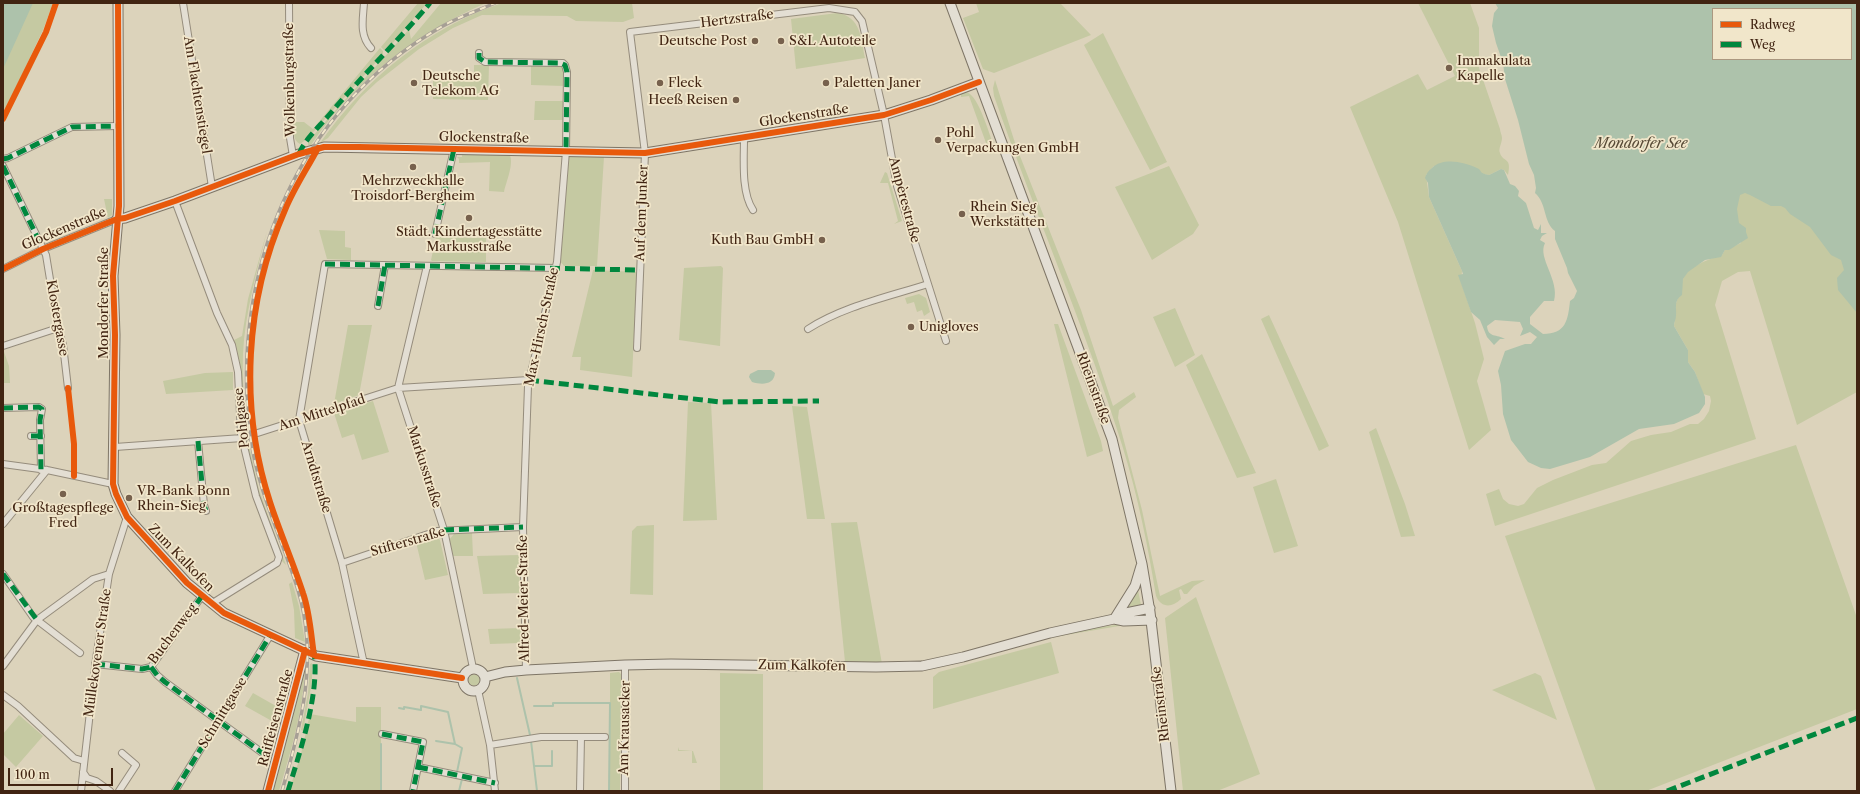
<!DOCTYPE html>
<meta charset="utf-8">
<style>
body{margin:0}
#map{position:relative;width:1860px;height:794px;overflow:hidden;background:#dcd3bb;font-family:"Libre Caslon Text",serif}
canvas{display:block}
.frame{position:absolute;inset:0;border:4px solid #412412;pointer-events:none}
.legend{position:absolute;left:1712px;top:8px;width:140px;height:52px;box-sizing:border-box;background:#f1e6ca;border:1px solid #ab9880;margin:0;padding:5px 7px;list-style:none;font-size:12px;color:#412412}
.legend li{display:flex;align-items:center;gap:8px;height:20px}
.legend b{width:20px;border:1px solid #ab9880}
.scale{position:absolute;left:8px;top:768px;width:105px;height:18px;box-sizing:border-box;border:2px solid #412412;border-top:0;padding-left:5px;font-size:12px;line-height:14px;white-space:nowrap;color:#412412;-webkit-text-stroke:3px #f1e6ca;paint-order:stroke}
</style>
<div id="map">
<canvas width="1860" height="794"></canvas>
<div class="frame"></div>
<ul class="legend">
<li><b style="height:5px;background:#e8590c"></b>Radweg</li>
<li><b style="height:5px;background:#00873e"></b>Weg</li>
</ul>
<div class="scale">100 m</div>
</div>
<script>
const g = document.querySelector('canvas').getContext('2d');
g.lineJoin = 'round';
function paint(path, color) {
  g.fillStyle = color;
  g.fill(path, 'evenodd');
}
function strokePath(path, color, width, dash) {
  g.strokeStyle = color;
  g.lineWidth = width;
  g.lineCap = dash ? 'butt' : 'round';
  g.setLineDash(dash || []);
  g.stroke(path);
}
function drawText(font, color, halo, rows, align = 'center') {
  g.font = font + ' "Libre Caslon Text",serif';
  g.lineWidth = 3.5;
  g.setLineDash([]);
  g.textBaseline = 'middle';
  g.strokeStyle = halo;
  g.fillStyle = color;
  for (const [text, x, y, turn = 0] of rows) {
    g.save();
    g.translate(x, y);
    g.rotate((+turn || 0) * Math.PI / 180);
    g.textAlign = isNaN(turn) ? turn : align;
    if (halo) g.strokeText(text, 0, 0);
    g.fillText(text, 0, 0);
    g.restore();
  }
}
const green = new Path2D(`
 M3,3h50l-10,27 -40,85z
 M418,3h9l-40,47h-3l-3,-3z
 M441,3h45c-71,31 -131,77 -175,142h-3v-3c32,-39 68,-74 101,-113l2,10z
 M502,3h130l2,15 -11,4 -47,-1 -9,-5 -85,-1 -29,13 -34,21 -42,33 -16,15 -33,41 -8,5c45,-64 107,-115 182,-140z
 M976,3h84l31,32 -97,38 -11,-4 -20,-51 16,-6z
 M1418,3h52l9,25v40l21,61c0,3 2,6 2,9 0,5 -4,11 -2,15 3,10 12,3 8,22l-4,-5 -3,-1 -12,6 -55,-9 -8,9 3,22 33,74 -1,11 14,41 9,36 -7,22 14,49 -22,20 -71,-228 -48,-115 68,-33 9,16 28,-14z
 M1660,3h197v389l-60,33 -47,-154 -12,1 -16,9 -7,24 41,134 -261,87 -9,-32 13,-5 4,10 6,5 9,2 6,-2 13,-16 16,-8 39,-15 14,-2 25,-22 20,-6 20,-3 19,-8h8l6,-5 5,-8 2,-10 -1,-5 -7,-2 -8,-22 -7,-10v-12l-14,-24 2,-17 -1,-3c4,-10 5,-18 8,-27 4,-13 27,-20 39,-24l3,-5 16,-7zM1713,9h138v50h-138z
 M837,13c24,3 24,26 28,45l-69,11 -5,-50z
 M1103,33l64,129 -17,8 -66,-125z
 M380,48l3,3v3l-4,5 -72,80 -7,5c-8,-4 -6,-14 -6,-22h10l9,7z
 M474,65h15l-1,35 -55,-1v-25l41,1z
 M531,65l31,2 2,3v16l-33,-1z
 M995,80l21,66 65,164 32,96 21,-14 2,5 -17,13 -1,8 24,92 18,86 32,-15 13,-1 -11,6 -7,8h-3l-3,-5 -2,1 2,9c-9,9 -20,9 -25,-3 -8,-50 -18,-99 -33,-148 -37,-119 -88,-234 -129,-352l-1,-8z
 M966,92c13,2 25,48 30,61l-6,1 -21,-58 -8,1v-3z
 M535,101h28v19h-29z
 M459,153l50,1c6,8 -3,28 -5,38l-15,-1 1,-29 -31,1v-4l-2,-2h5v-2z
 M568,156l36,1 -7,109h-33l-5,-6z
 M1169,166l30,59 -6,9 -41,26 -37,-73z
 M885,172l2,1 15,48 -8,3 4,-3 -10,-38h-8z
 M104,199h8v16l-4,3z
 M319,230l26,1v16l6,1v12l-24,-1z
 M267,231c-10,41 -22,81 -24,123 -1,25 2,50 2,74l-4,-59 -7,-29 8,-4 6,-37z
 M436,237l50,1v24l-54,-1 -1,-1z
 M721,266l2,2 -3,78 -41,-6 5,-72z
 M593,270l44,2 -5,105 -52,-7 1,-13h-9z
 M919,294l7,4 4,14 -6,4 -2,-6 -5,2 -3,-10 -7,2 -2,-6z
 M1175,308l20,47 -20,12 -22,-50z
 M1269,315l60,131 -10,5 -58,-132z
 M1054,324h4l43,117 2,10 -16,6z
 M348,325h24l-13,70 -25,9z
 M3,349l6,17 1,17h-7z
 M1202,354l54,119 -19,5 -51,-113z
 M233,372v18l-67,4 -3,-13 42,-8z
 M373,401l16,51 -27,8 -8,-26 -12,4 -8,-25z
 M688,402l23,1 6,117 -34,1z
 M792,406l15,1 18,112h-18z
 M1376,428l29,76 10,32 -14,1 -32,-105z
 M248,441l11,49 27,75 -5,-5 -18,-49 -18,-69z
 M1796,445l61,173v91l-211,82h-50l-91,-255z
 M1276,479l22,67 -24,7 -21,-66z
 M857,522l25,142 -37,-2 -14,-139z
 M654,525l-1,70 -23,-1 2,-63 5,-5z
 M472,533l1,23h-20l-4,-16 5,-6z
 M434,536l6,4 8,35 -23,5 -9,-38z
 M519,555l1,38 -37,1 -6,-38z
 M292,582l7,24 6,36 -10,-4 -1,-28 -5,-26z
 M1138,590l3,15 -15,4z
 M1196,597l64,177 -43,17h-34l-18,-173z
 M1123,624l-4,2 -65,11 39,-9z
 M521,628v15l-31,1 -2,-15z
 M1051,642l8,31 -126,36v-32l6,-5z
 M312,663v18l-9,50 -2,-1 7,-37 2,-29z
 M305,669c-2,42 -14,82 -26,122h-8l30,-114h2z
 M619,672l2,2 -1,117h-10v-118z
 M720,673l43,1v117h-43z
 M1535,673l6,3 16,44 -65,-30z
 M468.5 680a5.5 5.5 0 1 1 11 0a5.5 5.5 0 1 1-11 0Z
 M253,693l30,17 -4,15 -34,-19z
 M356,707h25v84h-92l12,-37 9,-40 46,8z
 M19,715l24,21 -27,31 -13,-13v-20z
 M678,747l1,3 14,1 4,12h-5v-12h-14z`);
const water = new Path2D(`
 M3,3h30l-30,66z
 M1495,3h362v310l-19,-23 -1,-12 7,-8 -3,-10 -10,-5 -21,-28 -20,-13 -5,-6 -4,-2h-10l-21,-11 -5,-2 -5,2 -3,14 2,14 7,5v4l2,6 -19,12h-4l-4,7 -16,3 -17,12 -5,7 -1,16c-9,6 -5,13 -6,21 0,3 -2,6 -2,10l14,24v12l7,10 10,25v7l-6,9 -25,11 -35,5 -49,28 -40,12 -9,-1 -13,-6 -17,-22 -8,-26 -2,-29 -3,-14 7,-20 20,-7h6l6,-7 -7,-5 -10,4 3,-7 -3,-7 -25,-2 -8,6c1,12 10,8 18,13h-5l-6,6 -7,-8 -7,-17 -9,-8 -13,-37 5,-1 -1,-3 -33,-74 -1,-14 -3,-5c1,-4 3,-7 7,-10 11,-11 32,-6 45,0 6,3 1,5 12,7l12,-6 3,1 6,14 5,2 4,5 -1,5 8,7 8,25 4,2 3,-6v9h6l-5,3 -2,4 5,3c-8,15 15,37 9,58h-10l-14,16v7l13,10c23,0 25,-14 27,-33l4,-3 3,-7 -9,-18 -1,-5 -12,-29v-8c-12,-9 -8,-28 -20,-38l1,-5 -2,-13 -5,-11 -11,-44 -13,-41 -2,-16 -7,-20 -4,-17 2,-13 4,-5zM1713,9h138v50h-138z
 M758,370h13l4,3c-1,12 -13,12 -23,9l-3,-5 1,-3z`);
const stream = new Path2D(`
 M517,678l13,57
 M534,706h19v-3h57l-1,88
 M399,708l5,1v-2l17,3v-4l27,6 7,32
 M436,741l19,3 7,4 -5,24
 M531,741l6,50
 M534,766h18v-15
 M381,791v-47
 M459,791l3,-12`);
const street = new Path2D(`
 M183,3l29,184
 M289,3l1,135 3,18
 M364,3c-1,16 -5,32 7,45
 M479,53v5l6,4 78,1 2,2 2,7 -1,79 -9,111 -29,124 -5,141 3,143
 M744,138c0,21 -3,54 9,72
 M3,159l5,-1 64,-31 45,-1
 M3,166l43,89 12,73 5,17 5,43
 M175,201l42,112 15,32 6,27 3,62 15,62 23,61 -2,6 -66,41
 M435,234l19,-85
 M427,266l-29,122 46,142 29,138
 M3,269l40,-20 74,-30
 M378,306l7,-41
 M808,329c36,-23 80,-32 120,-45
 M3,346l55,-18
 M637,348l8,-195 -15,-121 199,-24 26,4 7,9 22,94 13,71 49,155
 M3,408l36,-1 3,2 -2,11 1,50
 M31,436h10
 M198,441l6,64 2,6
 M115,447l127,-9 156,-50 131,-8
 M3,464l44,6 66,14
 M3,524l44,-54
 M342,563l95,-32 86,-4
 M3,574l30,43 47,36
 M95,664l47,5 9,-2 51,-71
 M364,664l-22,-101 -43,-143 26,-156 231,4
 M3,666l34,-46 56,-41 16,-5
 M151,667l6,8 8,7 103,75
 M478,690l12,55 5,46
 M3,695l15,11 56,52 10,3
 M382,734l41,8 -10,49
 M490,745l51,-8h64
 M418,767l77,16
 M83,772l4,6 9,3 14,10
 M81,791l15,-132 13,-85 18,-57
 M119,791l17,-26 -14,-12
 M175,791l96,-157
 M580,791l1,-54
 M625,791v-126`);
const secondary = new Path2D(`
 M118,3l1,203 -6,70 2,59 -2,149 3,10 11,23 60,66 37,30 92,43 146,22
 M950,3l162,436 30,125 8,48 21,179
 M117,219l8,-1 50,-17 124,-47 25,-7 321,6 239,-38 47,-15 48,-18
 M1115,618l20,-32 6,-20
 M1114,619l10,2 28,-1
 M463 680a11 11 0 1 1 22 0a11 11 0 1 1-22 0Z
 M485,677l20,-5 21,-2 99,-5 46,-1 205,3 46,-1 41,-9 87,-24 64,-14 12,-6 24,-5
 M268,791l37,-141`);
const rail = new Path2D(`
 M282,791c19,-65 37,-133 16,-201 -16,-52 -41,-100 -48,-156 -20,-162 46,-324 191,-407 17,-10 36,-16 54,-24`);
const quiet = new Path2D(`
 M479,53v5l6,4 75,1 5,2 2,7 -1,79
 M299,154c6,-15 20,-27 30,-39 32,-38 68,-73 101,-112
 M3,159l5,-1 64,-31 45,-1
 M3,166l40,83 2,-1
 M435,234l19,-85
 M325,264l315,6
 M378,306l7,-41
 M529,380l191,22 99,-1
 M3,408l36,-1 3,2 -2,11 1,50
 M31,436h10
 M198,441l6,64 2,6
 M444,530l79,-3
 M3,574l34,46
 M95,664l47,5 9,-2 51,-71
 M151,667l6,8 8,7 103,75
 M382,734l41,8 -10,49
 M418,767l77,16
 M175,791l96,-157
 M288,791c12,-40 32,-97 26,-139
 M1667,791l190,-73`);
const cycleway = new Path2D(`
 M118,3l1,203 -6,70 2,59 -2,149 3,10 11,23 60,66 37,30 92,43 146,22
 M3,119l43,-87 10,-29
 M3,269l40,-20 74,-30 8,-1 50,-17 124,-47 25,-7h35l286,6 239,-38 47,-15 48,-18
 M68,388l6,56v32
 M314,655c-3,-20 -4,-42 -11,-62 -10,-31 -23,-60 -33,-91 -31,-95 -25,-201 15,-292 9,-22 22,-41 33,-62
 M268,791l37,-141`);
const markers = [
 [755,41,4,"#77614d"],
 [781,41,4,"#77614d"],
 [1449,68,4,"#77614d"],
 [414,83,4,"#77614d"],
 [660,83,4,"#77614d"],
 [826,83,4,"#77614d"],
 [736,100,4,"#77614d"],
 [938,140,4,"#77614d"],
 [413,167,4,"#77614d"],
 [962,214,4,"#77614d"],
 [469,218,4,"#77614d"],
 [822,240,4,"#77614d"],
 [911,327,4,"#77614d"],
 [63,494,4,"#77614d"],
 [129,498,4,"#77614d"]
];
const streetNames = [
 ["Hertzstraße",737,19,-7],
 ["Wolkenburgstraße",290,80,-91],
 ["Am Flachtenstiegel",197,95,81],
 ["Glockenstraße",804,116,-9],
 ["Glockenstraße",484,138,1],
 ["Ampèrestraße",904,200,75],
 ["Auf dem Junker",642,213,-88],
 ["Glockenstraße",64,229,-23],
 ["Mondorfer Straße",104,303,-90],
 ["Klostergasse",57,318,80],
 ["Max-Hirsch-Straße",542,327,-78],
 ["Rheinstraße",1093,388,70],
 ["Am Mittelpfad",322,413,-18],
 ["Pohlgasse",242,418,-96],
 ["Markusstraße",424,467,72],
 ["Arndtstraße",316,477,73],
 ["Stifterstraße",408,542,-16],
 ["Zum Kalkofen",181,558,46],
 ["Alfred-Meier-Straße",524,599,-91],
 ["Buchenweg",173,634,-53],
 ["Müllekovener Straße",98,653,-82],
 ["Zum Kalkofen",802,666,1],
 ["Rheinstraße",1161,704,-97],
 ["Schmittgasse",223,713,-59],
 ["Raiffeisenstraße",276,718,-75],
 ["Am Krausacker",625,728,-89]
];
const poiNames = [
 ["Deutsche Post",747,41,"right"],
 ["S&L Autoteile",789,41],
 ["Immakulata",1457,61],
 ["Kapelle",1457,76],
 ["Deutsche",422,76],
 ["Telekom AG",422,91],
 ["Fleck",668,83],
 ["Paletten Janer",834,83],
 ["Heeß Reisen",728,100,"right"],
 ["Pohl",946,133],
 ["Verpackungen GmbH",946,148],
 ["Mehrzweckhalle",413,181,"center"],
 ["Troisdorf-Bergheim",413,196,"center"],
 ["Rhein Sieg",970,207],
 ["Werkstätten",970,222],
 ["Städt. Kindertagesstätte",469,232,"center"],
 ["Markusstraße",469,247,"center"],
 ["Kuth Bau GmbH",814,240,"right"],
 ["Unigloves",919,327],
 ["VR-Bank Bonn",137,491],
 ["Rhein-Sieg",137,506],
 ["Großtagespflege",63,508,"center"],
 ["Fred",63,523,"center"]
];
const waterNames = [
 ["Mondorfer See",1641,144]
];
paint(green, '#c5c9a2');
paint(water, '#adc2ab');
strokePath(stream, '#adc2ab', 2);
strokePath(street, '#958c7c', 8);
strokePath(secondary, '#7e7566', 11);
strokePath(street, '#e3ded3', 6);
strokePath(secondary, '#e3ded3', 9);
strokePath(rail, '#a69f95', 3.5);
strokePath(rail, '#f1e6ca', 2, [6]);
strokePath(quiet, '#00873e', 5, [10, 5]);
strokePath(cycleway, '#e8590c', 6);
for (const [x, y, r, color] of markers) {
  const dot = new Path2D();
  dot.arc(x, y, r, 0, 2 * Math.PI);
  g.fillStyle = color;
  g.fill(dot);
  strokePath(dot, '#f1e6ca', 1.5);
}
drawText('13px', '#412412', '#f1e6ca', streetNames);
drawText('13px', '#412412', '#f1e6ca', poiNames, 'left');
drawText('italic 14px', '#574a36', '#f1e6ca', waterNames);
</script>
